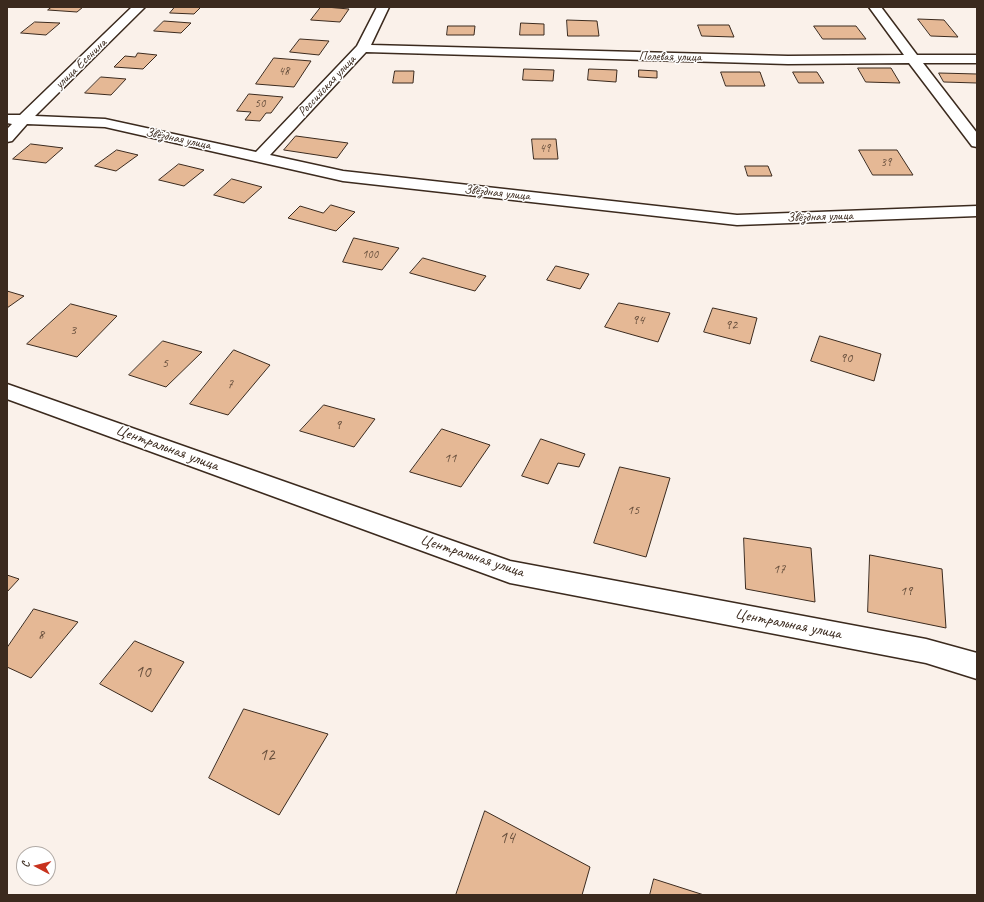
<!DOCTYPE html>
<meta charset="utf-8">
<style>
body{margin:0}
#map{position:relative;width:984px;height:902px;overflow:hidden;background:#faf1ea;font-family:Caveat,sans-serif}
canvas{display:block}
.frame{position:absolute;inset:0;border:8px solid #3b2a1e;pointer-events:none}
.north{position:absolute;left:16px;top:846px;width:40px;height:40px;box-sizing:border-box;background:#fff;border:1px solid #b1aaa5;border-radius:50%;rotate:277deg;font-size:11px;font-weight:700;line-height:16px;text-align:center;color:#3b2a1e}
.north::after{content:'';display:block;margin:auto;width:14px;height:18px;background:#c8321e;clip-path:polygon(50% 0,100% 100%,50% 72%,0 100%)}
</style>
<div id="map">
<canvas width="984" height="902"></canvas>
<div class="frame"></div>
<div class="north">С</div>
</div>
<script>
const g = document.querySelector('canvas').getContext('2d');
g.lineJoin = 'round';
function paint(path, color) {
  g.fillStyle = color;
  g.fill(path, 'evenodd');
}
function strokePath(path, color, width, dash) {
  g.strokeStyle = color;
  g.lineWidth = width;
  g.lineCap = dash ? 'butt' : 'round';
  g.setLineDash(dash || []);
  g.stroke(path);
}
function drawText(font, color, halo, rows, align = 'center') {
  g.font = font + ' Caveat,sans-serif';
  g.lineWidth = 3;
  g.setLineDash([]);
  g.textBaseline = 'middle';
  g.strokeStyle = halo;
  g.fillStyle = color;
  for (const [text, x, y, turn = 0] of rows) {
    g.save();
    g.translate(x, y);
    g.rotate((+turn || 0) * Math.PI / 180);
    g.textAlign = isNaN(turn) ? turn : align;
    if (halo) g.strokeText(text, 0, 0);
    g.fillText(text, 0, 0);
    g.restore();
  }
}
const building = new Path2D(`
 M52,7h31l-6,5 -29,-2z
 M175,7h26l-7,7 -24,-1z
 M321,7h5l23,2 -9,13 -29,-2z
 M918,19l26,1 14,17 -27,-1z
 M567,20l30,1 2,15h-31z
 M164,21l27,2 -10,10 -27,-2z
 M35,22l25,1 -14,12 -25,-2z
 M521,23l23,1v11h-24z
 M698,25h31l5,12 -32,-1z
 M448,26h27l-1,9h-27z
 M814,26h42l10,13h-43z
 M300,39l29,2 -10,14 -29,-3z
 M138,53l19,2 -14,14 -29,-2 11,-11 10,1z
 M274,58l37,3 -17,26 -38,-3z
 M858,68h33l9,15 -34,-1z
 M524,69l30,1 -1,11 -30,-1z
 M589,69l28,1 -1,12 -28,-2z
 M639,70l18,1v7l-18,-1z
 M395,71h19l-1,12h-20z
 M721,72h39l5,14h-39z
 M793,72h24l7,11h-25z
 M939,73l38,1v9l-33,-1z
 M101,77l25,2 -15,16 -26,-2z
 M249,94l34,3 -12,16h-5l-6,8 -15,-1 6,-8 -14,-1z
 M296,136l52,7 -11,15 -53,-8z
 M532,139h24l2,20h-24z
 M31,144l32,4 -17,15 -33,-4z
 M117,150l21,5 -22,16 -21,-5z
 M859,150h38l16,25h-40z
 M179,164l25,6 -20,16 -25,-6z
 M745,166h23l4,10h-24z
 M232,179l30,8 -18,16 -30,-8z
 M331,205l24,7 -19,19 -48,-13 12,-12 23,7z
 M354,238l45,10 -17,22 -39,-8z
 M423,258l63,18 -11,15 -65,-18z
 M556,266l33,8 -9,15 -33,-9z
 M7,291l17,5 -17,12z
 M619,303l51,10 -12,29 -53,-15z
 M71,304l46,12 -40,41 -50,-13z
 M713,308l44,10 -7,26 -46,-12z
 M820,336l61,18 -7,27 -63,-20z
 M163,341l39,11 -36,35 -37,-12z
 M234,350l36,15 -42,50 -38,-11z
 M324,405l51,14 -21,28 -54,-16z
 M442,429l48,16 -29,42 -51,-15z
 M541,439l44,15 -6,13 -21,-4 -10,21 -26,-8z
 M620,467l50,11 -24,79 -52,-14z
 M744,538l67,10 4,54 -69,-13z
 M870,555l72,14 4,59 -78,-16z
 M7,575l12,4 -12,13z
 M34,609l44,13 -47,56 -24,-11v-19z
 M135,641l49,21 -32,50 -52,-28z
 M244,709l84,25 -49,81 -70,-37z
 M485,811l105,56 -8,28h-126z
 M654,879l50,16h-54z`);
const street = new Path2D(`
 M132,7h13l-110,109 70,3 151,33 101,-106 20,-39h12l-18,38 417,11 116,-1 -35,-48h12l36,48h60v8h-54l54,70v14l-5,-1 -63,-83 -121,1 -422,-12 -96,103 73,16 394,44 240,-9v10l-240,9 -394,-44 -238,-54 -78,-3 -15,17 -5,1v-13l5,-5 -5,-1v-8h13z
 M7,384l503,177 416,78 51,14v26l-51,-16 -416,-80 -503,-184z`);
const farNumbernames = [
 ["48",284,72],
 ["50",260,104],
 ["49",545,149],
 ["39",886,163],
 ["100",370,255]
];
const farStreetnames = [
 ["Полевая улица",670,57,1],
 ["улица Есенина",81,64,-44],
 ["Российская улица",327,86,-47],
 ["Звёздная улица",178,139,12],
 ["Звёздная улица",497,193,6],
 ["Звёздная улица",820,217,-2]
];
const numberNames = [
 ["94",638,320],
 ["92",731,325],
 ["3",73,330],
 ["90",846,358],
 ["5",165,363],
 ["7",230,384],
 ["9",338,425],
 ["11",450,458],
 ["15",633,510],
 ["17",779,569],
 ["19",906,591],
 ["8",41,635]
];
const streetNames = [
 ["Центральная улица",167,448,20],
 ["Центральная улица",472,556,18],
 ["Центральная улица",788,624,11]
];
const nearNumbernames = [
 ["10",143,673],
 ["12",267,756],
 ["14",507,839]
];
paint(building, '#e5b895');
strokePath(building, '#3b2a1e', 1);
strokePath(street, '#3b2a1e', 3);
paint(street, '#fff');
drawText('12px', '#664e3c', null, farNumbernames);
drawText('13px', '#3b2a1e', '#fff', farStreetnames);
drawText('14px', '#664e3c', null, numberNames);
drawText('16px', '#3b2a1e', '#fff', streetNames);
drawText('17px', '#664e3c', null, nearNumbernames);
</script>
